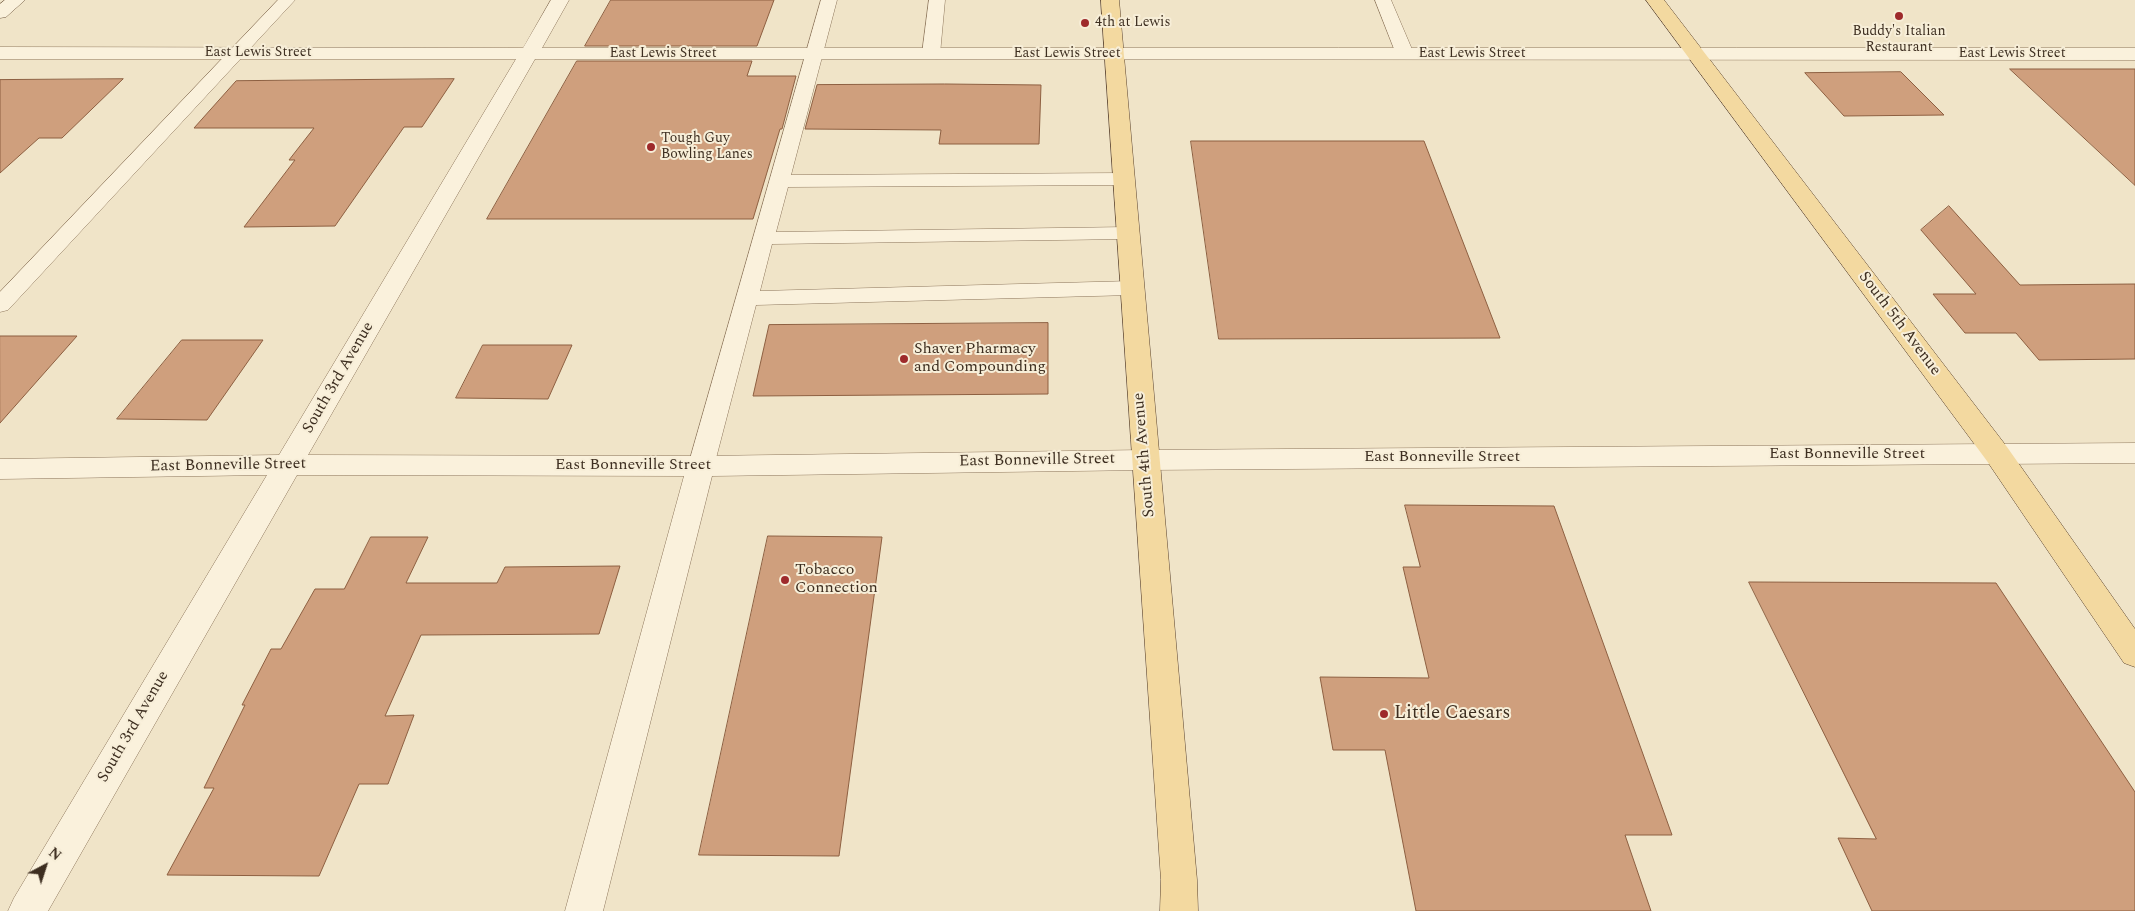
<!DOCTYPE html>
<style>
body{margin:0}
#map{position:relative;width:2135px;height:911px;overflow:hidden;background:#f0e4c8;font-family:Spectral,serif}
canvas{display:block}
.north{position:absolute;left:20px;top:841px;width:50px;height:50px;-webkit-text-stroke:4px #f7eed8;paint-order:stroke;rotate:40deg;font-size:14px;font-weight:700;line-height:20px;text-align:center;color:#3d2e20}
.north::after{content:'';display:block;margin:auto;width:18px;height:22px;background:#3d2e20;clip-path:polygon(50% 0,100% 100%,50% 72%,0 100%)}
</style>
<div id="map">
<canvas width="2135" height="911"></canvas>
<div class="north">N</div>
</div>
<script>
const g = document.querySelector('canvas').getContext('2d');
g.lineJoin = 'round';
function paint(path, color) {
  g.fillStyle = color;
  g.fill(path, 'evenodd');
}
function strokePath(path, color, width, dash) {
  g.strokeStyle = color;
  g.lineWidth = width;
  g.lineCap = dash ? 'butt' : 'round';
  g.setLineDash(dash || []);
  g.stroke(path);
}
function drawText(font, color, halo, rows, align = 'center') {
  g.font = font + ' Spectral,serif';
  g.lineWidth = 4;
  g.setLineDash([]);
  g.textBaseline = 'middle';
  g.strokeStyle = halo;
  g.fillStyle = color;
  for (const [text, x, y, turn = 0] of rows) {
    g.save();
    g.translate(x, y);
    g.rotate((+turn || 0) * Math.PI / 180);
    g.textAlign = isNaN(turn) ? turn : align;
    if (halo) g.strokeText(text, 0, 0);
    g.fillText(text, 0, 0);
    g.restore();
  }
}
const building = new Path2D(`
 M611,0h163l-17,46h-172z
 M577,61h175l-5,15h49l-14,53h-2l-27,90h-266z
 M2010,69h125v116z
 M1901,72l43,43 -100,1 -39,-43z
 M123,79l-61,59h-23l-39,35v-93z
 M454,79l-32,48h-18l-69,99 -91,1 51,-67h-6l25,-32h-120l42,-47z
 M945,84l96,1 -2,59h-100l2,-14 -136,-1 12,-44z
 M1191,141h233l76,197 -281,1z
 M1949,206l71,79 115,-1v75l-96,1 -23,-27h-51l-32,-39h43l-55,-64z
 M1048,323v71l-295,2 16,-71z
 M0,336h77l-77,87z
 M182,340h81l-56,80 -90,-1z
 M483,345h89l-24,54 -92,-1z
 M1405,505l149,1 118,329h-47l26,76h-235l-31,-161h-52l-13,-73 109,1 -26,-111h17z
 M768,536l114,1 -43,319 -140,-1z
 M371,537h57l-22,46h91l8,-16 115,-1 -21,68 -178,1 -36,81 29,-1 -26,69h-29l-40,92 -152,-1 47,-87h-10l41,-83h-3l29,-56h10l34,-60h29z
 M1749,582l247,1 139,209v119h-263l-34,-73 38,1z`);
const lane = new Path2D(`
 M278,0h17l-287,310 -8,2v-20z
 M821,0h16l-46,175 333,-2 7,2 3,4 -3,4 -7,2 -336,2 -12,45 352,-5 7,2 3,4 -3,4 -7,2 -356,5 -12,47 372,-10 8,2 3,5 -3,5 -8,2 -376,10 -42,161 -4,6 -9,3 -9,-3 -4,-6z
 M929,0h16l-5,54 -3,4h-12l-3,-4z
 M1375,0h16l23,54 -3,4h-12l-3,-4z`);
const street = new Path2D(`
 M551,0h18l-27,48h1593v12l-1600,-1 -227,396 393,1 444,-6 990,-7v20l-990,7 -433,6 -109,435h-38l119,-435 -387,-1 -249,436h-40l6,-13 253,-423 -267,4v-20l279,-4 237,-396h-516v-12l523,1z`);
const secondary = new Path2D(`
 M5,0h20l-19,17 -6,1v-14z`);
const primary = new Path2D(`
 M1101,0h18l78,880 1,31h-38l1,-31z
 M1646,0h18l343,447 128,182v38l-11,-4 -137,-202z`);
const markers = [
 [1899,16,5,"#9e2a2b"],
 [1085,23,5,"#9e2a2b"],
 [651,147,5,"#9e2a2b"],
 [904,359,5,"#9e2a2b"],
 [785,580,5,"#9e2a2b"],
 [1384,714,5,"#9e2a2b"]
];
const farPoinames = [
 ["4th at Lewis",1095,23],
 ["Buddy's Italian",1899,32,"center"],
 ["Restaurant",1899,48,"center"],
 ["Tough Guy",661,139],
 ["Bowling Lanes",661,155]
];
const farStreetnames = [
 ["East Lewis Street",258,53],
 ["East Lewis Street",663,54],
 ["East Lewis Street",1067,54],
 ["East Lewis Street",1472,54],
 ["East Lewis Street",2012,54]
];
const streetNames = [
 ["South 5th Avenue",1899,324,53],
 ["South 3rd Avenue",339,378,-60],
 ["South 4th Avenue",1145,455,-95],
 ["East Bonneville Street",1847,455],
 ["East Bonneville Street",1442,458],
 ["East Bonneville Street",1037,461,-1],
 ["East Bonneville Street",228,466,-1],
 ["East Bonneville Street",633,466],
 ["South 3rd Avenue",134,727,-60]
];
const poiNames = [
 ["Shaver Pharmacy",914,350],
 ["and Compounding",914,368],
 ["Tobacco",795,571],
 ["Connection",795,589]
];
const nearPoinames = [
 ["Little Caesars",1394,714]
];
paint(building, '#cf9f7d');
strokePath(building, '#8d5f41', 1);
strokePath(lane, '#8d765c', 1);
strokePath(street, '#8d765c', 1);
strokePath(secondary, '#6f573f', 1);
strokePath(primary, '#5b4430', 1);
paint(lane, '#faf1dc');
paint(street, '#faf1dc');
paint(secondary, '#faf1dc');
paint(primary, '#f3d9a0');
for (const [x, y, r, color] of markers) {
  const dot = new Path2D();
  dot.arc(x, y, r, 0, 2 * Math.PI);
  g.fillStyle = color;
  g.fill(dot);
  strokePath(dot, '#f7eed8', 2);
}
drawText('14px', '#3d2e20', '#f7eed8', farPoinames, 'left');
drawText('14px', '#3d2e20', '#f7eed8', farStreetnames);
drawText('16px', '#3d2e20', '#f7eed8', streetNames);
drawText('16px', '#3d2e20', '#f7eed8', poiNames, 'left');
drawText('19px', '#3d2e20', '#f7eed8', nearPoinames, 'left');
</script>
